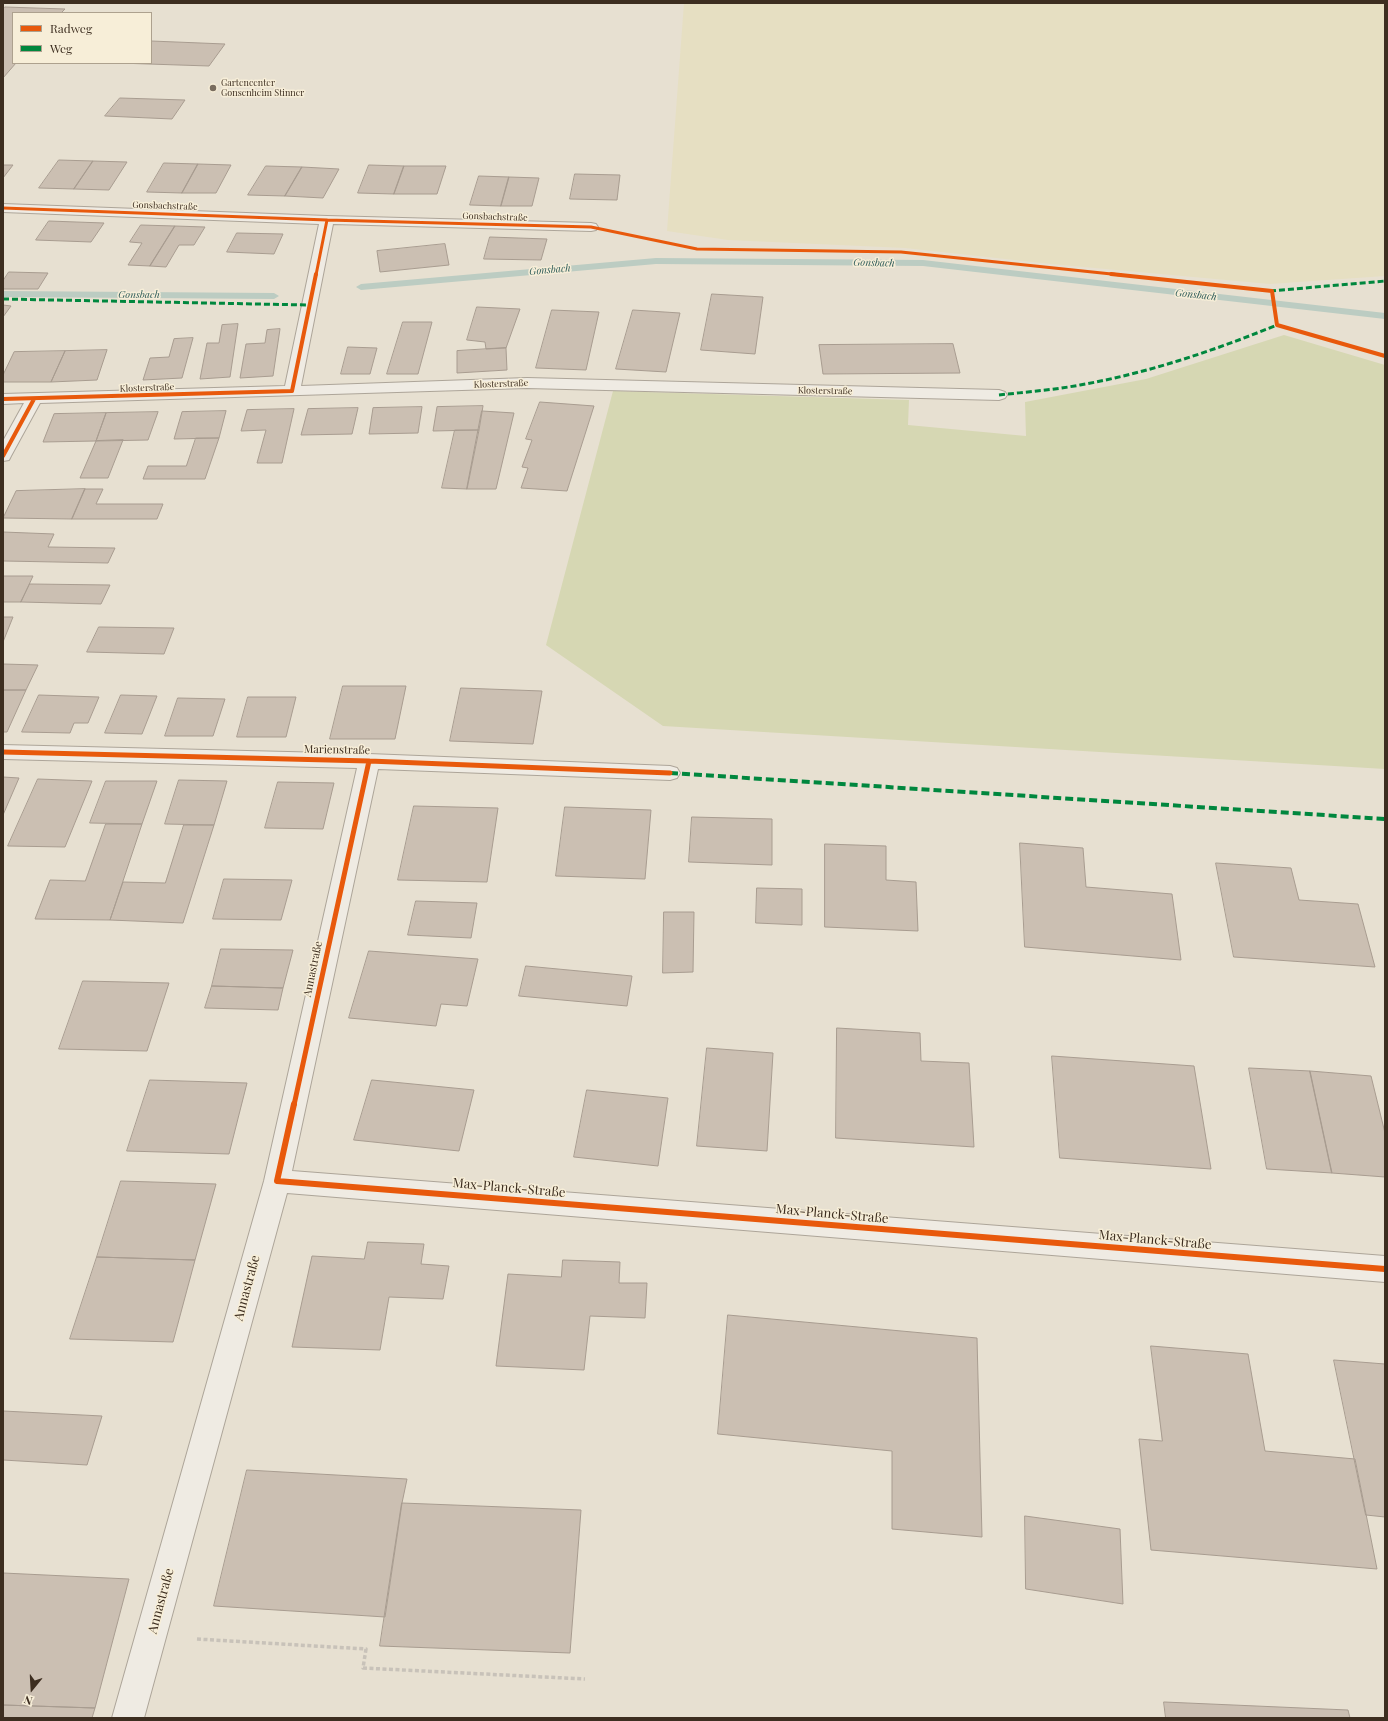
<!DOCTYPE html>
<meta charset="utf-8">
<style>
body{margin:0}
#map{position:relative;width:1388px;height:1721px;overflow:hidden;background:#e7e0d1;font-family:"Playfair Display",serif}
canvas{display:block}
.frame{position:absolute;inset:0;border:4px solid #3d2e20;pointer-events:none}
.legend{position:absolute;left:12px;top:12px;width:140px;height:52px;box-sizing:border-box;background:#f7eed8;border:1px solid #ada18e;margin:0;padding:5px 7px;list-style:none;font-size:12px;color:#3d2e20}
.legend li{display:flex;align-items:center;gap:8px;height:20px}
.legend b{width:20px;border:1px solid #ada18e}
.north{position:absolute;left:12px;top:1669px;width:40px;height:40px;-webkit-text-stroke:3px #f7eed8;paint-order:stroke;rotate:198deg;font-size:11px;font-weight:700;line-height:16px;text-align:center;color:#3d2e20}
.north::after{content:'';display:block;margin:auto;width:14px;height:18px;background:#3d2e20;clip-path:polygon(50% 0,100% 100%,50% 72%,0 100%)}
</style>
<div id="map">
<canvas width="1388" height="1721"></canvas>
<div class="frame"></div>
<ul class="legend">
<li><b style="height:5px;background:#e8590c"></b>Radweg</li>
<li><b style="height:5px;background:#00873e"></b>Weg</li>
</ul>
<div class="north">N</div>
</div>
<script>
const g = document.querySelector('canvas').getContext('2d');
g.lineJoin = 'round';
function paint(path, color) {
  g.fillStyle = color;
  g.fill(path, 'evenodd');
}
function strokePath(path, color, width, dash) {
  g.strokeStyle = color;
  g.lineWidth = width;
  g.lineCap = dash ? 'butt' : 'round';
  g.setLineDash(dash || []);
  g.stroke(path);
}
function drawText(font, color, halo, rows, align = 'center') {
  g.font = font + ' "Playfair Display",serif';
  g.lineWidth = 3;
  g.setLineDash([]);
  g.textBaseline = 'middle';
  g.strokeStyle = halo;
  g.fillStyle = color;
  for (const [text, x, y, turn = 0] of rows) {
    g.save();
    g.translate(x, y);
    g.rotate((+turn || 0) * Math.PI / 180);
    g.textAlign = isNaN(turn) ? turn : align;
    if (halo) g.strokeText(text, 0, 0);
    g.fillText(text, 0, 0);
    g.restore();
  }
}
const farmland = new Path2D(`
 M684,3h701v273l-115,8 -219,-20 -146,-16 -177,-8 -61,-9z`);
const green = new Path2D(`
 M1284,335l101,30v404l-722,-43 -117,-81 67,-254 296,9 -1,25 118,11 -1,-34 121,-23z`);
const stream = new Path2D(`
 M656,258l267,2 462,53v6l-462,-53 -267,-2 -295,26 -5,-3 5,-3z
 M3,291l271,2 5,3 -5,3 -271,-2z`);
const building = new Path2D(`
 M5,7l60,2 -4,4h-48v50h3l-13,15v-69z
 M151,41l74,3 -16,22 -91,-3h33z
 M120,98l65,2 -13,19 -67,-3z
 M59,160l34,1 -19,28 -35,-1z
 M93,161l34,1 -18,28 -35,-1z
 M164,163l34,1 -16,29 -35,-1z
 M198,164l33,1 -15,28h-34z
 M3,165h10l-10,13z
 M369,165l35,1 -10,28 -36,-1z
 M266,166l36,1 -17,29 -37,-1z
 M404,166h42l-9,28h-43z
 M302,167l37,2 -16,29 -38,-2z
 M575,174l45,1 -3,25 -47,-1z
 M479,176l30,1 -8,29 -31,-1z
 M509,177l30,1 -7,28h-31z
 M49,221l55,2 -13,19 -55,-2z
 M141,225l34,1 -25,40 -22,-1 14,-22 -12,-1z
 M175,226l30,1 -11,18h-15l-13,22 -16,-1z
 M237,233l46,1 -9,20 -47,-2z
 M490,237l57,2 -6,21 -57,-1z
 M445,244l4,21 -69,7 -3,-21z
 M9,272l39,1 -10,16h-35v-8z
 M712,294l51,3 -8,57 -54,-4z
 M3,305l8,1 -8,11z
 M477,307l43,2 -14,39 -20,1 -1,-7 -18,-2z
 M552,310l47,2 -13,58 -50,-2z
 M633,310l47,3 -14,59 -50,-3z
 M403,322h29l-14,52h-31z
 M238,324l-8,53 -30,2 7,-36h12l3,-18z
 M280,329l-7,47 -33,2 6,-34 19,-1 2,-13z
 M193,338l-11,40 -39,2 7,-22 19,-1 5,-18z
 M953,344l7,29 -137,1 -4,-29z
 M348,347l29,1 -7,26h-29z
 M506,348l1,22 -50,3v-22z
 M107,350l-10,30 -46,2 14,-31z
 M65,351l-14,31h-48v-7l11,-23z
 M540,402l54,4 -27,85 -46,-3 7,-20 -6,-1 10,-27 -6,-1z
 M483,406l-4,24 -46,1 4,-24z
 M422,407l-4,26 -49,1 4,-26z
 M358,408l-6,26 -51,1 7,-26z
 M294,409l-12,54h-25l9,-33 -25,1 6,-21z
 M226,411l-7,27 -45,1 8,-27z
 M482,411l32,2 -18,76h-29z
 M158,412l-10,28 -52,1 10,-28z
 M106,413l-10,28 -53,1 11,-28z
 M455,430h24l-12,59 -25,-1z
 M196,438h23l-14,41h-62l5,-13h38z
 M123,440l-15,38h-28l16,-37z
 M85,489l-13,30 -69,-1 13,-27z
 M85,489h18l-7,15h67l-6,15h-85z
 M3,532l51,2 -6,13 67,1 -7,15 -105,-2z
 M3,576h30l-12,26h-18z
 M30,584l80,1 -9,19 -80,-2z
 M3,617h10l-10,25z
 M99,627l75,1 -10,26 -77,-2z
 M3,664l35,1 -12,25h-23z
 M343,686h63l-11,53h-65z
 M461,688l81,3 -9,53 -83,-3z
 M3,690h23l-19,42h-4z
 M39,695l60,2 -11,26h-14l-4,10 -48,-1z
 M121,695l36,1 -15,38 -37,-1z
 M248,697h48l-10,40h-49z
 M178,698l47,1 -12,37h-48z
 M3,777l16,1 -16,37z
 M38,779l54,2 -27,66 -57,-1z
 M179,780l48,1 -13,44 -49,-1z
 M106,781h51l-15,43 -52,-1z
 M278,782l56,1 -11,46 -58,-1z
 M414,806l84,2 -11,74 -89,-2z
 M565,807l86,3 -6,69 -89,-3z
 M692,817l80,2v46l-83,-3z
 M106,824h36l-32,96 -75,-1 15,-39 35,1z
 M184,825h30l-31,98 -73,-3 13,-38 42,1z
 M1020,843l63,5 3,39 86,7 9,66 -156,-13z
 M825,844l61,2v34l30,2 2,49 -93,-4z
 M1216,863l75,5 8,32 59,4 17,63 -141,-10z
 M224,879l68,1 -11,40 -68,-1z
 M757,888l45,1v36l-46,-2z
 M416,901l61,2 -6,35 -63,-3z
 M664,912h30l-1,60 -30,1z
 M221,949l72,1 -10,38 -71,-2z
 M369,951l109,8 -11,47 -26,-2 -5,22 -87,-8z
 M526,966l106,10 -5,30 -108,-10z
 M83,981l86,2 -22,68 -88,-2z
 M212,986l71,2 -5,22 -73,-2z
 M837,1028l83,5 1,28 48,2 5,84 -138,-9z
 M707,1048l66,5 -6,98 -70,-5z
 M1052,1056l142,10 17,103 -151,-11z
 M1249,1068l61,3 22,102 -65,-4z
 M1310,1071l61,5 14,57v44l-53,-4z
 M150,1080l97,3 -18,71 -102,-3z
 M372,1080l102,10 -15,61 -105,-11z
 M587,1090l81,8 -10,68 -84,-9z
 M121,1181l95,3 -21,76 -98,-3z
 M368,1242l56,2 -3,20 28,2 -6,33 -54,-2 -9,53 -88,-3 20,-91 52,3z
 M97,1257l98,3 -22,82 -103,-3z
 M563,1260l57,2 -1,21h28l-2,35 -55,-2 -6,54 -88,-4 12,-92 53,3z
 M728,1315l249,23 5,199 -90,-8v-78l-174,-17z
 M1151,1346l97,8 17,97 90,8 22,110 -226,-19 -12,-111 23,2z
 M1334,1360l51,4v153l-19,-2z
 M3,1411l99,5 -15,49 -84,-5z
 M247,1470l160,9 -5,24 -17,114 -171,-11z
 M402,1503l179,7 -11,143 -190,-7z
 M1025,1516l95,13 3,75 -97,-15z
 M3,1573l126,6 -34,129 -92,-3z
 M1164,1702l184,8 2,8h-184z
 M3,1705l92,3 -3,10h-89z`);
const path = new Path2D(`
 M197,1639l169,10 -3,19 222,11`);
const street = new Path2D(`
 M3,204l324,12 264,7 5,1 2,3 -2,3 -5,1 -258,-7 -32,162 226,-8 472,12 6,2 2,3 -2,3 -6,2 -472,-12 -487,15 -29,53 -2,4 -6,1v-20l21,-38 -21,1v-10l282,-8 34,-162 -316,-12z
 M3,745l366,9 301,12 7,2 3,5 -3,5 -7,2 -292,-11 -86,402 1093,85v26l-1098,-89 -143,525h-32l152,-537 93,-413 -354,-9z`);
const quietFar1 = new Path2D(`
 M1270,291l115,-10
 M3,299l305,6
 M999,395c27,-3 54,-5 81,-10 68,-12 133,-34 197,-60`);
const quiet = new Path2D(`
 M670,773l715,46`);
const cyclewayFar3 = new Path2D(`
 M3,208l324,12 264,7 106,22 204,3 220,23
 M316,275l11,-55`);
const cyclewayFar2 = new Path2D(`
 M1111,274l161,17 5,34 108,31
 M3,399l289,-8 24,-117
 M3,456l31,-57`);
const cyclewayFar1 = new Path2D(`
 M3,752l366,9 301,12
 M294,1105l75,-344`);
const cycleway = new Path2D(`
 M294,1104l-17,77 1108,88`);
const markers = [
 [213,88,4,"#786c5e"]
];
const farPoinames = [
 ["Gartencenter",221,83],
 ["Gonsenheim Stinner",221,93]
];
const farStreetnames = [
 ["Gonsbachstraße",165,206,2],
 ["Gonsbachstraße",495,217,2],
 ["Klosterstraße",501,384,-2],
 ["Klosterstraße",147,388,-2],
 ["Klosterstraße",825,391,1]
];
const farWaternames = [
 ["Gonsbach",874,263,1],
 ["Gonsbach",550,270,-5],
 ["Gonsbach",139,295],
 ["Gonsbach",1196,295,6]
];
const streetNames = [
 ["Marienstraße",337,750,1],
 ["Annastraße",313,969,-78]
];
const nearStreetnames = [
 ["Max-Planck-Straße",509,1188,5],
 ["Max-Planck-Straße",832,1214,5],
 ["Max-Planck-Straße",1155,1240,5],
 ["Annastraße",247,1288,-75],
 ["Annastraße",161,1601,-75]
];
paint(farmland, '#e6dfc2');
paint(green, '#d6d7b3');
paint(stream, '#bcccc2');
paint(building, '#cbbfb2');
strokePath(building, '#a89c90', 1);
strokePath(street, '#ada599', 2);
strokePath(path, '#c8c2b9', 3.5, [4, 2.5]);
paint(street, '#efebe3');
strokePath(quietFar1, '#00873e', 3, [6, 3]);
strokePath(quiet, '#00873e', 4, [8, 4]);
strokePath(cyclewayFar3, '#e8590c', 3);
strokePath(cyclewayFar2, '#e8590c', 4);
strokePath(cyclewayFar1, '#e8590c', 5);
strokePath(cycleway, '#e8590c', 6);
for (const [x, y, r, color] of markers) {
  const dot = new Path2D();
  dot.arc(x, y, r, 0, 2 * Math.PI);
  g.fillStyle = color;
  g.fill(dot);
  strokePath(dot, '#f7eed8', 1.5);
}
drawText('9px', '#3d2e20', '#f7eed8', farPoinames, 'left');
drawText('9px', '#3d2e20', '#f7eed8', farStreetnames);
drawText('italic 10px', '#2f5d5a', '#f7eed8', farWaternames);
drawText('11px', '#3d2e20', '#f7eed8', streetNames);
drawText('13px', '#3d2e20', '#f7eed8', nearStreetnames);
</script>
